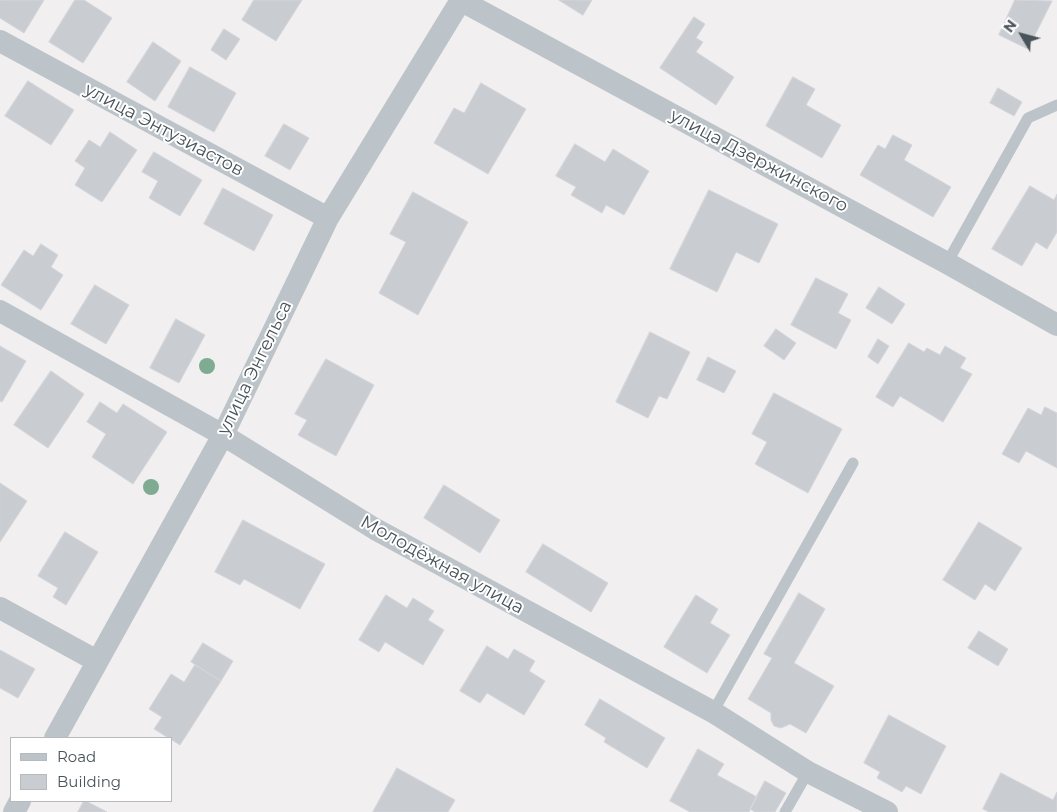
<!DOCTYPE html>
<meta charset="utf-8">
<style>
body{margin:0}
#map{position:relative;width:1057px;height:812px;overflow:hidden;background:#f1efef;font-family:Montserrat,sans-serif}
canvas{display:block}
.legend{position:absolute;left:10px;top:737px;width:162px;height:65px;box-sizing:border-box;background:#fff;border:1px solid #b6babd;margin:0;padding:6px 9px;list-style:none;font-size:15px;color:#49535a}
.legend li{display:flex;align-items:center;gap:10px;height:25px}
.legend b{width:25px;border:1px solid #b6babd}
.north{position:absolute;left:997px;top:10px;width:50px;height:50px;-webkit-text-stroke:4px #fff;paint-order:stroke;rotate:307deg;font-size:14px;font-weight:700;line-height:20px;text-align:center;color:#49535a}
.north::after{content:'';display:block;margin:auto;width:18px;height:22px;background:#49535a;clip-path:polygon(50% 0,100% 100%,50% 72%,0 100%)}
</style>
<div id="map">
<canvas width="1057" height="812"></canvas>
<ul class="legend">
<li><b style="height:6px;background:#bcc4ca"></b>Road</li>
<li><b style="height:14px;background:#c9ccd1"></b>Building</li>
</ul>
<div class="north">N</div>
</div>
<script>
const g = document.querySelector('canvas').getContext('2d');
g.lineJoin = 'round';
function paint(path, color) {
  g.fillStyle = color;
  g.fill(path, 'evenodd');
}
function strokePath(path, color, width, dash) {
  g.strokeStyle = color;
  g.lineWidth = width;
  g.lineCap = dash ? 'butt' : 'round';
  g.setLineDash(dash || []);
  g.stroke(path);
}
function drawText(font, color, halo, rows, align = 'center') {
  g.font = font + ' Montserrat,sans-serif';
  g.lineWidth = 4;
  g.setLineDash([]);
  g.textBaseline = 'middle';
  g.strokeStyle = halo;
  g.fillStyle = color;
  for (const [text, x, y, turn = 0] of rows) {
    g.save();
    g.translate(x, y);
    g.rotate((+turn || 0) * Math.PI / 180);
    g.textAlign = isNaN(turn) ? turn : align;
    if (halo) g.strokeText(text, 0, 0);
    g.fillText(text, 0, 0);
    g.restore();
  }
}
const building = new Path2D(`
 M0,0h44l-20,33 -24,-15z
 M75,0h9l28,18 -29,45 -34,-21z
 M254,0h48l-26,41 -34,-21z
 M559,0h33l-9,15z
 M1015,0l37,1 -24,48 -29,-14z
 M694,17l11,7 -9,14 7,4 -7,10 38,25 -18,28 -56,-37z
 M224,29l16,10 -14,21 -15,-10z
 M153,42l28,19 -26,40 -28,-19z
 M190,67l46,26 -22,39 -46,-25z
 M793,77l22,12 -9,16 35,20 -19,33 -56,-32z
 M28,81l46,29 -23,35 -46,-29z
 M481,83l45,26 -38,65 -54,-31 20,-35 10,5z
 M998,88l24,14 -8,14 -24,-13z
 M284,124l25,14 -19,32 -25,-14z
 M110,132l27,18 -35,52 -27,-17 10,-17 -10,-7 14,-21 11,7z
 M893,135l19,10 -8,15 47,27 -18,30 -73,-42 18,-30 7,4z
 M575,144l30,18 8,-13 36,22 -25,44 -18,-10 -4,8 -31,-18 5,-8 -20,-11z
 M154,152l48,28 -22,36 -31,-18 9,-17 -16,-9z
 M1030,186l24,14 3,-6v38l-10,17 -11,-7 -14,24 -30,-17z
 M223,188l50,27 -19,36 -50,-27z
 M709,190l69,34 -19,39 -23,-11 -19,40 -47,-23z
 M413,192l55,30 -50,93 -39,-22 27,-51 -16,-8z
 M41,244l17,11 -7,12 12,8 -22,35 -40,-25 23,-35 9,6z
 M816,278l32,16 -10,19 13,7 -15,29 -45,-24z
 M95,285l34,20 -23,39 -35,-20z
 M879,287l26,17 -13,20 -26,-16z
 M176,319l29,16 -26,48 -29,-15z
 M776,329l20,14 -12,17 -20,-14z
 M650,332l40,20 -23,47 -8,-3 -11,22 -32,-16z
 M878,339l11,7 -11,18 -10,-7z
 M909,343l15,9 3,-4 13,7 5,-9 21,12 -6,10 12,6 -29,48 -43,-26 -7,11 -17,-10z
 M0,346l26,15 -24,41 -2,-1z
 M708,357l28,14 -12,22 -27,-13z
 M326,359l48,26 -38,71 -38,-21 9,-15 -12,-6z
 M51,371l33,23 -36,54 -34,-23z
 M774,393l68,36 -34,64 -53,-29 12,-22 -15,-8z
 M100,402l17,11 6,-9 44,28 -34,52 -41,-27 14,-23 -19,-12z
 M1045,407l12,6v55l-31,-17 -7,12 -17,-9 26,-46 13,7z
 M0,483l27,18 -27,41z
 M444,485l56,35 -20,33 -56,-35z
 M243,520l82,44 -25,45 -56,-30 -4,6 -25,-13z
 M979,522l43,26 -27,43 -10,-7 -10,16 -32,-20z
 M65,532l33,20 -32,53 -13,-8 5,-9 -20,-12z
 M543,544l65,39 -17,29 -65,-40z
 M799,593l26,16 -31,54 40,23 -28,47 -16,-9 -9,4 -7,-2 -3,-6v-7l-23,-14 24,-41 -8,-4z
 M386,595l21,13 6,-10 21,13 -6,9 16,10 -21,35 -38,-23 -6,10 -20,-12z
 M696,595l22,14 -8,14 20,12 -23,38 -43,-26z
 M979,631l29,18 -10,17 -30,-18z
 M203,643l30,18 -12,20 -30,-19z
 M487,646l21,13 6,-10 21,12 -6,10 16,10 -21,34 -37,-22 -7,10 -20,-12z
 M0,650l35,19 -17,29 -18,-10z
 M195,665l26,16 -41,64 -26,-16 8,-12 -13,-8 22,-35 13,8z
 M600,699l65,39 -18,30 -43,-26 2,-4 -21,-13z
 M889,715l57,31 -25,48 -15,-8 -4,6 -25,-14 3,-6 -16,-9z
 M698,749l26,15 -7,11 40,22 -8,15h-59l-20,-11z
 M397,768l58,32 -7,12h-75z
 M1001,773l52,27 4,-8v20h-68l-6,-3z
 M765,781l21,12 -11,19h-20l-5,-3z
 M84,801h2l21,11h-29z`);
const lane = new Path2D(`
 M947,263l81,-145 29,-13
 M713,712l140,-249
 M785,812l23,-40`);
const street = new Path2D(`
 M460,0l487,263 110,62
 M0,41l328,177
 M0,311l223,124 152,94 338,183 95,60 79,40
 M0,608l97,53
 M55,738l168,-303 105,-217 133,-218
 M14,812l6,-11`);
const trees = [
 [207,366],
 [151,487]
];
const streetNames = [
 ["улица Энтузиастов",164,130,28],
 ["улица Дзержинского",759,161,28],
 ["улица Энгельса",255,368,-64],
 ["Молодёжная улица",442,565,29]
];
paint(building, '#c9ccd1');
strokePath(building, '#d3d5da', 1);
strokePath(lane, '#bcc4ca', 11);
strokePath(street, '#bcc4ca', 22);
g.fillStyle = '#7fab93';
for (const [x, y] of trees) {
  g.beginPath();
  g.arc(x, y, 8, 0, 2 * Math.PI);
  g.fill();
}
drawText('18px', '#49535a', '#fff', streetNames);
</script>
